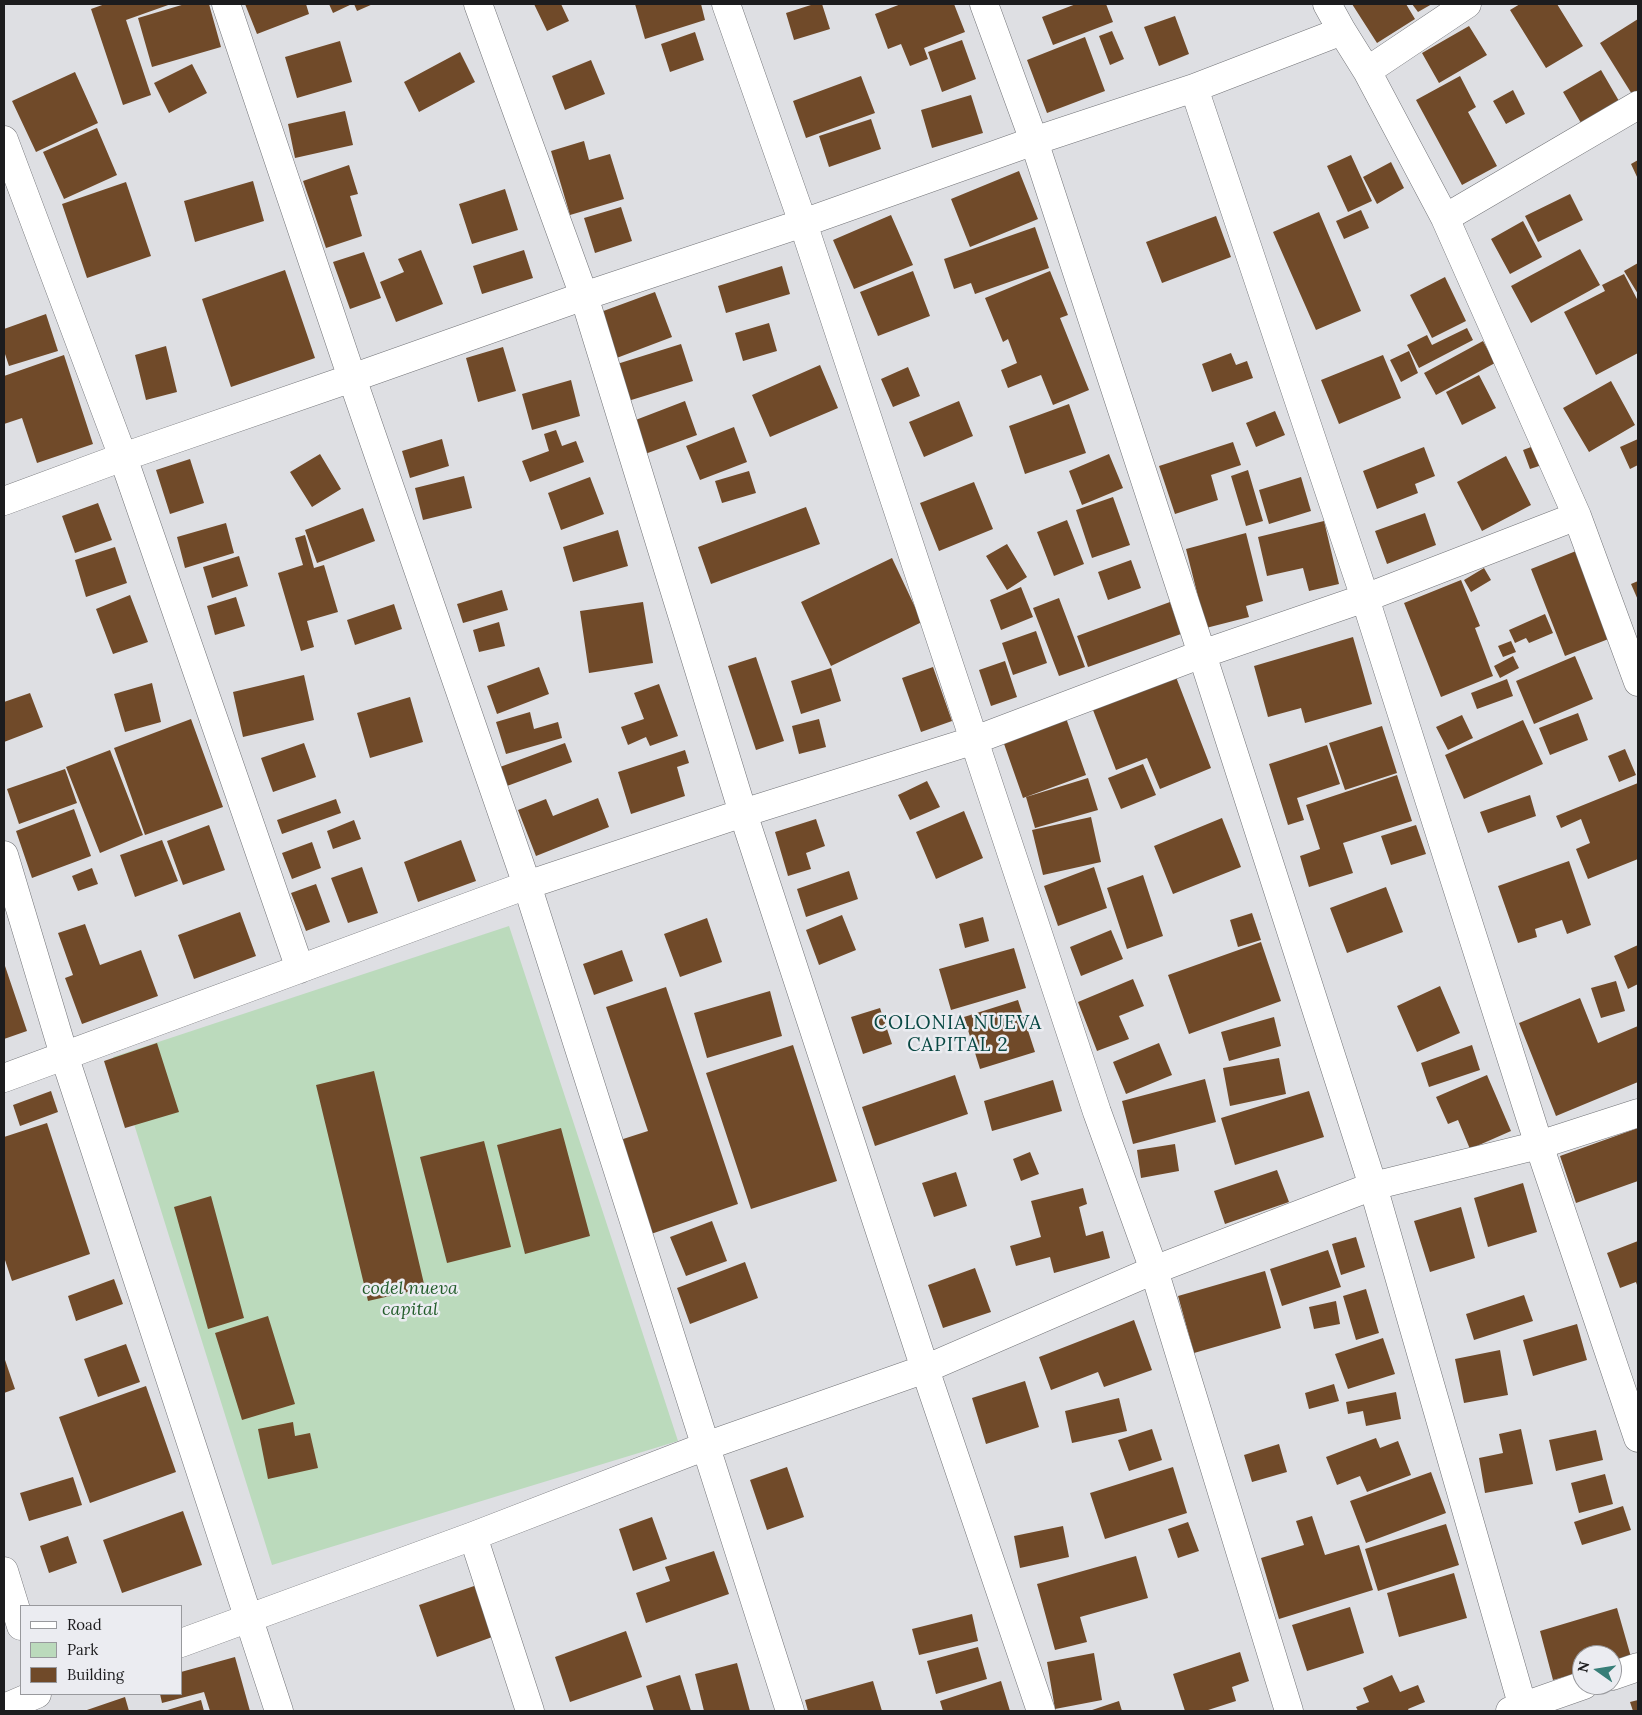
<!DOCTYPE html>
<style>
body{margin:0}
#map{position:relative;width:1642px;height:1715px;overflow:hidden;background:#dedfe3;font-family:Lora,serif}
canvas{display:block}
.frame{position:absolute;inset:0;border:5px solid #1c1c1e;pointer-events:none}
.legend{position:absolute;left:20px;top:1605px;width:162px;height:90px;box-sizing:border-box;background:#ebecf1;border:1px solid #98999d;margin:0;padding:6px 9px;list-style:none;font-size:15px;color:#1c1c1e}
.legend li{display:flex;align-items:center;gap:10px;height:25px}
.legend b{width:25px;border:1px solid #98999d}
.north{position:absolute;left:1572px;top:1645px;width:50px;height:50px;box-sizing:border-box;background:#ebecf1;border:1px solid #98999d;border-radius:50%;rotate:283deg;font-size:14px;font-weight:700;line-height:20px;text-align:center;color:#1c1c1e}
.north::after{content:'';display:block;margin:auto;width:18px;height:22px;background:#377e78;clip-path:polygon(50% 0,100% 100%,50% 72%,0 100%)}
</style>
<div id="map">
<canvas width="1642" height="1715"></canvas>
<div class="frame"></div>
<ul class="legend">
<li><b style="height:6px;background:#fff"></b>Road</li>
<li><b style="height:14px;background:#bbdabc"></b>Park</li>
<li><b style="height:14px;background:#704a29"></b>Building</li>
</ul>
<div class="north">N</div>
</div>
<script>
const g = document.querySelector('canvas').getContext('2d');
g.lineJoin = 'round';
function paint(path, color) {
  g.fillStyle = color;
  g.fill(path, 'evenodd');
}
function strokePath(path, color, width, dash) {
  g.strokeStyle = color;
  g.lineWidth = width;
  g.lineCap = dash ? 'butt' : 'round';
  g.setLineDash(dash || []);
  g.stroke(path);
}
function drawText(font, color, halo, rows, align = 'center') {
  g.font = font + ' Lora,serif';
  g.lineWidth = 5;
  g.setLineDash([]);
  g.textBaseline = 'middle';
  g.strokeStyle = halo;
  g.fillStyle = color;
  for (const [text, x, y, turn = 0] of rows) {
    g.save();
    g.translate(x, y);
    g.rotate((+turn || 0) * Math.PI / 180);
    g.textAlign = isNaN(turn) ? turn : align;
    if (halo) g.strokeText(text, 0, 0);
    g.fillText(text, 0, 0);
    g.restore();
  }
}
const green = new Path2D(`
 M509,926l169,515 -406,124 -159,-508z`);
const building = new Path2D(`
 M105,4h66l-45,16 25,75 -28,10 -32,-96z
 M185,4h24l12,43 -69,20 -14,-49z
 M245,4h61l3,10 -52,20z
 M329,4h23l-19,9z
 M354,4h19l-16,7z
 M534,4h27l8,17 -22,10z
 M635,4h66l4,16 -60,19z
 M814,4h8l8,25 -36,11 -8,-27z
 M901,4h53l11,28 -41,16 4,11 -18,7 -9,-22 -13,5 -13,-35z
 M1076,4h30l7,18 -60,23 -11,-28z
 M1352,4h54l9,15 -38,24z
 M1412,4h20l-14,8z
 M1520,4h37l26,42 -37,22 -36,-58z
 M1175,16l14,38 -30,12 -15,-39z
 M1638,19v78l-3,2 -35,-56z
 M1469,26l18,29 -48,28 -17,-30z
 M1112,31l12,28 -14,6 -11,-29z
 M695,32l9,28 -34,12 -9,-28z
 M1085,37l20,54 -58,22 -20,-53z
 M962,40l14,39 -34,13 -14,-40z
 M340,41l12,41 -55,16 -12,-41z
 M460,52l15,30 -56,30 -15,-30z
 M591,60l14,34 -40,16 -13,-34z
 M192,64l15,29 -38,20 -15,-30z
 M1601,70l18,31 -38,22 -18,-31z
 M75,72l23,51 -62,29 -24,-51z
 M861,76l14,37 -69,25 -13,-37z
 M1460,76l16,31 -8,5 29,54 -35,19 -46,-85z
 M1513,90l12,24 -19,10 -13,-23z
 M971,95l12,38 -51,15 -11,-38z
 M345,111l8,34 -58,13 -7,-34z
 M871,119l10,30 -52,18 -10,-31z
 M97,128l20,47 -53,24 -21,-47z
 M584,141l5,19 21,-6 14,45 -54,16 -19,-64z
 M1351,155l21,46 -24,11 -21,-46z
 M1638,160v19l-7,-15z
 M1391,162l13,26 -27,16 -14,-27z
 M349,165l9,29 -8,2 12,40 -36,12 -23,-67z
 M1019,171l19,48 -68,28 -19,-48z
 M253,181l11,40 -69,21 -11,-41z
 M126,182l25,74 -64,22 -25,-74z
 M505,189l13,41 -46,14 -13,-40z
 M1570,194l13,26 -45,22 -13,-26z
 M621,207l11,34 -37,12 -11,-35z
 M1361,210l8,18 -25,11 -8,-18z
 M1319,212l42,99 -45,19 -43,-98z
 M891,215l22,50 -59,24 -21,-49z
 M1216,216l15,41 -69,26 -16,-41z
 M1523,221l19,36 -32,17 -19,-35z
 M1035,227l14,41 -74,26 -4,-11 -17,6 -10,-30z
 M1580,249l20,36 -69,38 -20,-37z
 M421,250l22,54 -47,18 -16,-40 24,-10 -6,-13z
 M524,250l9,28 -51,16 -9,-28z
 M364,252l17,46 -31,11 -17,-47z
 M1638,263v31l-14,-23z
 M782,266l8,28 -64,19 -8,-27z
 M285,270l30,88 -84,29 -29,-88z
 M913,271l17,45 -52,20 -18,-44z
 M1050,271l18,44 -8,3 29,72 -36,15 -12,-30 -33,13 -7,-18 16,-7 -9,-24 -5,3 -18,-44z
 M1624,274l14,27v52l-42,22 -32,-63 41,-21 -3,-6z
 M1445,277l21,44 -34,17 -22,-43z
 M655,292l17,45 -58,22 -16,-46z
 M46,314l12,37 -49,15 -5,-15v-22z
 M769,323l8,28 -34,10 -8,-28z
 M1467,328l6,12 -54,28 -12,-23 20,-10 5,10z
 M1483,341l12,22 -59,32 -12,-22z
 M681,344l12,37 -65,20 -11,-37z
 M166,346l11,46 -31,8 -11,-45z
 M503,347l13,44 -38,11 -12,-44z
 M1409,351l9,22 -17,9 -11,-22z
 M1231,353l5,12 11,-4 6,17 -41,14 -10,-28z
 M64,355l29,89 -56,19 -15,-45 -18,6v-48z
 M1383,355l18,43 -62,26 -18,-44z
 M820,365l18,43 -68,29 -18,-42z
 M908,367l12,29 -27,11 -12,-28z
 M1479,375l17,33 -34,17 -16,-33z
 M571,380l9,36 -48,14 -10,-36z
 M1611,381l24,44 -46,27 -26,-44z
 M685,401l12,34 -52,19 -12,-33z
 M959,401l14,35 -49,21 -15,-35z
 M1069,404l17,49 -61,21 -16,-48z
 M1275,411l10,24 -29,12 -10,-24z
 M734,427l13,35 -47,18 -14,-34z
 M556,430l6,16 14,-5 8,21 -54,20 -8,-21 27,-10 -5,-17z
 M442,439l7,27 -39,12 -8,-27z
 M1638,439v26l-8,4 -10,-22z
 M1233,442l8,23 -30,10 7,25 -43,14 -16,-48z
 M1542,443l6,20 -18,6 -7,-19z
 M1424,447l11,29 -20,8 3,9 -41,16 -14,-38z
 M320,454l21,35 -29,18 -22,-35z
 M1109,454l14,34 -41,17 -13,-34z
 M1506,456l25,49 -49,26 -25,-49z
 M190,459l14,44 -34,11 -14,-44z
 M1248,470l15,51 -17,5 -15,-50z
 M749,471l7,22 -34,10 -7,-22z
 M464,476l8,32 -49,12 -8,-32z
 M590,477l14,37 -43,16 -13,-37z
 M1301,477l10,34 -42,13 -10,-34z
 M974,482l19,47 -54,22 -19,-48z
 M1113,497l17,48 -38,13 -16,-48z
 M98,503l14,37 -37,13 -13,-37z
 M806,507l14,37 -109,40 -13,-37z
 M363,508l12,33 -58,22 -12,-33z
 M1425,513l11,32 -49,19 -12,-33z
 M1067,520l17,44 -30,12 -17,-44z
 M1324,521l15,63 -30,7 -6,-23 -36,8 -9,-39z
 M226,523l8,30 -49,15 -8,-31z
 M618,530l10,36 -55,16 -10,-35z
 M1246,533l17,68 -17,5 3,11 -43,11 -20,-79z
 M305,535l9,33 10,-3 14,47 -31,9 7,26 -13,4 -23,-78 25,-8 -8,-27z
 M1007,544l20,33 -20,13 -21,-34z
 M115,547l12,36 -41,14 -11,-37z
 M1576,551l35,87 -46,18 -34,-87z
 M239,556l9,30 -36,12 -9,-31z
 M892,558l30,64 -91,44 -30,-64z
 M1131,560l10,28 -33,12 -10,-28z
 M1484,568l7,12 -20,12 -7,-12z
 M1461,580l19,46 -5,2 18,48 -52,21 -37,-94z
 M1638,581v19l-7,-16z
 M1021,587l12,30 -32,13 -11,-30z
 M502,590l6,20 -45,13 -6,-19z
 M130,595l18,47 -35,12 -17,-45z
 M236,597l9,29 -30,9 -8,-29z
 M1059,598l26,69 -26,9 -26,-68z
 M643,602l10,61 -64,10 -9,-62z
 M1170,602l11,32 -93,33 -11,-31z
 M394,604l8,25 -47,16 -8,-25z
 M1545,614l8,19 -24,10 -3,-5 -11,5 -6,-13z
 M499,622l6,24 -26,6 -6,-22z
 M1036,631l11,32 -34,12 -11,-32z
 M1353,637l19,67 -67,19 -4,-15 -33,9 -14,-51z
 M1511,641l5,11 -13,5 -5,-11z
 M1513,656l6,12 -19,10 -6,-12z
 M1575,656l18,43 -59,25 -18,-43z
 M756,657l28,84 -28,9 -28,-84z
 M1005,661l12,36 -26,9 -12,-36z
 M539,667l10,27 -52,20 -10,-28z
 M933,667l19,54 -31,11 -19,-54z
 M831,668l10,33 -40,13 -10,-33z
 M304,675l10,45 -71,17 -10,-45z
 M1176,677l35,91 -51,21 -13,-31 -31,12 -23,-60z
 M1507,679l6,17 -36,13 -6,-16z
 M152,683l9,39 -36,10 -11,-38z
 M659,684l19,52 -28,10 -4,-9 -18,8 -7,-18 23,-8 -10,-26z
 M30,693l13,34 -39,15v-40z
 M410,697l13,45 -53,16 -13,-45z
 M530,712l4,17 24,-7 4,16 -56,16 -10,-32z
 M1578,713l10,27 -38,15 -11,-27z
 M1462,715l11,23 -25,12 -12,-23z
 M1066,718l20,57 -63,23 -20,-57z
 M191,719l32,88 -78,28 -31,-87z
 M819,719l7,28 -27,7 -7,-28z
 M1523,720l20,44 -79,35 -19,-44z
 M1382,726l15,47 -52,17 -16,-47z
 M304,743l12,34 -43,15 -12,-34z
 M565,743l7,19 -65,24 -7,-19z
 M1327,745l13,39 -43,14 7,22 -16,5 -19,-61z
 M1625,749l11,26 -17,7 -11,-26z
 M110,750l33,85 -43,18 -34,-86z
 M685,750l4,13 -12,4 8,29 -54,18 -13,-42z
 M1143,764l13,31 -35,14 -13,-31z
 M65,769l12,34 -58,21 -12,-35z
 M1397,775l15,46 -69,22 10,30 -44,14 -9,-31 20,-7 -14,-44z
 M1088,778l10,32 -63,18 -9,-31z
 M927,781l13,26 -30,13 -12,-25z
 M1638,783v76l-50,20 -12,-30 14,-6 -9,-24 -20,9 -5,-12z
 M1530,795l6,21 -48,17 -8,-21z
 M598,798l11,29 -73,29 -18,-46 28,-11 7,17z
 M336,799l5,14 -59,21 -5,-14z
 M74,809l17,47 -59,22 -16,-47z
 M964,811l19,47 -47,21 -20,-47z
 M1091,817l10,45 -58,13 -11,-45z
 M1222,818l19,49 -68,27 -19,-48z
 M816,819l9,27 -19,7 5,16 -23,7 -13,-44z
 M354,820l7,19 -28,10 -6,-18z
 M209,825l16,45 -42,15 -16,-44z
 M1416,825l10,29 -35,11 -10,-29z
 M162,840l16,41 -43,16 -15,-42z
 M461,840l15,41 -58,21 -14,-40z
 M312,842l9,26 -29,11 -10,-26z
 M1569,861l22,64 -24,9 -5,-14 -27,9 2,8 -19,6 -20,-57z
 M362,867l16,46 -30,10 -17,-45z
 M1094,867l13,41 -49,18 -14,-40z
 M92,868l6,16 -20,7 -6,-15z
 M849,871l9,28 -52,18 -9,-28z
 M1143,875l20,61 -36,13 -20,-61z
 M316,884l14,38 -24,9 -15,-38z
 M1386,887l17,45 -56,21 -17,-45z
 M240,912l16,44 -62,23 -16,-44z
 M1252,913l9,27 -23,7 -8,-27z
 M842,915l14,35 -37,15 -13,-35z
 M983,917l6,24 -24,7 -6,-24z
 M707,918l15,44 -42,15 -16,-43z
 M85,924l15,41 41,-15 17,46 -76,28 -17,-46 8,-3 -15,-42z
 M1111,930l12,29 -42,17 -11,-29z
 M1261,942l20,59 -92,33 -21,-59z
 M1638,945v39l-10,5 -14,-33z
 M1014,948l12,40 -75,22 -12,-41z
 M622,950l11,31 -39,14 -11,-31z
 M4,963l23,68 -23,8z
 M1133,979l11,27 -25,10 10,23 -32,12 -19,-49z
 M1616,981l9,30 -24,7 -10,-30z
 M1440,986l20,47 -43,19 -20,-46z
 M666,987l72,217 -87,30 -31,-94 28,-9 -42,-124z
 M770,991l12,45 -75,22 -13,-45z
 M1580,998l18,45 40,-17v56l-82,34 -37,-93z
 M1018,1000l17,52 -55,17 -16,-52z
 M880,1008l12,36 -29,10 -12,-37z
 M1274,1017l7,29 -52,15 -8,-29z
 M157,1043l22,69 -54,16 -21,-67z
 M1159,1043l13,32 -46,19 -13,-32z
 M793,1045l44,136 -86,28 -45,-136z
 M1472,1045l8,25 -51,17 -8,-24z
 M1279,1058l7,36 -56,12 -7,-38z
 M374,1071l51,217 -57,13 -52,-216z
 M955,1075l13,39 -93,32 -13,-39z
 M1487,1075l24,56 -41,18 -12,-29 -10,4 -12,-27z
 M1205,1079l11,43 -83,22 -11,-43z
 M1053,1080l9,31 -70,20 -8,-30z
 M51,1091l7,21 -38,14 -7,-21z
 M1309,1091l15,46 -89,28 -14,-47z
 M47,1123l43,131 -78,27 -8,-24v-120z
 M561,1128l29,108 -65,18 -28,-109z
 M1638,1128v53l-62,22 -16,-47z
 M484,1141l27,106 -64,16 -27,-106z
 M1175,1144l4,27 -38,7 -4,-28z
 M1030,1152l9,22 -18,7 -8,-22z
 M1277,1170l12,32 -64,22 -11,-33z
 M956,1172l11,34 -33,11 -12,-34z
 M1523,1183l14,49 -49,15 -14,-49z
 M1083,1188l4,16 -8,3 7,29 17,-5 7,27 -56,15 -4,-16 -34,9 -6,-20 31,-9 -10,-36z
 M211,1196l33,122 -36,11 -34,-122z
 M1461,1207l14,51 -45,14 -16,-51z
 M712,1221l15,40 -41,15 -16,-39z
 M1356,1237l9,30 -24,8 -9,-31z
 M1638,1241v47l-2,-6 -16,6 -13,-35z
 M1328,1250l13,37 -59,19 -12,-37z
 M745,1262l13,36 -68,26 -13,-36z
 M975,1268l16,44 -48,16 -15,-43z
 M1265,1271l16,57 -87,25 -16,-57z
 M114,1279l9,25 -47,17 -8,-25z
 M1366,1289l13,44 -23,7 -13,-44z
 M1524,1295l9,26 -59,19 -8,-26z
 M1336,1301l4,23 -26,5 -5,-22z
 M268,1316l27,88 -53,16 -27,-87z
 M1134,1320l18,50 -48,17 -6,-15 -47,18 -12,-33z
 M1577,1324l10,36 -54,16 -10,-36z
 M1383,1338l12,36 -47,15 -13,-35z
 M126,1344l14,38 -42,15 -14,-38z
 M1500,1350l8,45 -44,8 -9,-44z
 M4,1357l11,32 -11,4z
 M1025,1381l14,46 -53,17 -14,-46z
 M1334,1384l5,17 -30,8 -4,-16z
 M146,1386l30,86 -86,31 -31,-86z
 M1396,1392l5,27 -35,7 -3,-15 -15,3 -2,-12z
 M1119,1398l8,33 -55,12 -7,-32z
 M293,1422l2,14 15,-3 8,35 -50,11 -10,-50z
 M1152,1429l10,31 -33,11 -11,-31z
 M1521,1429l12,55 -48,9 -6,-35 24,-5 -4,-19z
 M1596,1430l7,30 -47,11 -7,-31z
 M1376,1438l4,10 18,-7 13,34 -44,17 -7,-16 -23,9 -11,-28z
 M1279,1444l8,28 -35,10 -8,-27z
 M787,1467l17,50 -37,13 -17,-50z
 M1173,1467l14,46 -82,26 -15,-46z
 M1431,1472l15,41 -80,30 -16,-42z
 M1605,1474l8,30 -34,9 -8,-30z
 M73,1477l9,28 -53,16 -9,-28z
 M1623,1506l8,24 -49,15 -8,-23z
 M183,1511l19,54 -80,28 -19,-53z
 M1312,1516l13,39 34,-10 14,45 -94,29 -18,-61 43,-13 -8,-24z
 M652,1517l15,42 -34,12 -14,-42z
 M1188,1522l11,29 -21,7 -10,-29z
 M1446,1524l13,41 -81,26 -13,-42z
 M1063,1526l6,31 -49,11 -6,-32z
 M68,1536l9,27 -28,10 -9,-27z
 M714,1551l15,43 -83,29 -10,-30 34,-12 -5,-14z
 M1136,1556l12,42 -68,19 7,25 -32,8 -18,-66z
 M1454,1573l13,45 -68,19 -12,-44z
 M477,1585l18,51 -58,21 -18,-52z
 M1350,1607l14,46 -57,18 -15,-46z
 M1617,1608l14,49 -19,6v-8h-30v17l-29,8 -13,-49z
 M972,1614l6,27 -59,14 -7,-26z
 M626,1631l16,46 -72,25 -15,-45z
 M978,1647l9,32 -51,15 -9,-33z
 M1240,1652l9,29 -17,6 4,14 -31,10h-20l-12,-37z
 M1094,1653l8,47 -47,9 -8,-47z
 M235,1657l15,54h-40l-6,-19 -42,11 -2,-9h21v-22z
 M737,1663l13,48h-46l-9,-37z
 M680,1675l11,36h-37l-8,-25z
 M1392,1675l8,17 18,-7 7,17 -17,7 1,2h-51l-2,-4 13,-5 -6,-14z
 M873,1681l9,30h-74l-3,-11z
 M1001,1681l9,30h-67l-3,-10z
 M125,1697l4,14h-45z
 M201,1700l3,11h-40z
 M1638,1700v11h-5l-3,-9z
 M1119,1701l3,10h-33z`);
const minor = new Path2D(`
 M226,4l126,374 175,507 263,826
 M478,4l106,292 159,517 182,556 116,342
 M726,4l77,219 294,889 57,158 135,441
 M984,4l50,137 168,513 171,532 151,525
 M1327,4l15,27 25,40 78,147 132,298 61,166
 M1367,71l100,-67
 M1194,88l171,510 174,547 99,293
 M4,140l119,317 177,512
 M1445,218l193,-113
 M4,501l119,-44 229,-79 232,-82 219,-73 231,-82 160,-53 148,-57
 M4,855l60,200 215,656
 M4,1078l523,-193 216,-72 232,-73 227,-86 163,-56 212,-82
 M473,1536l57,175
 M4,1571l17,55
 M181,1643l292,-107 233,-90 219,-77 229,-99 219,-84 166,-41 99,-32
 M1612,1676l26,-9
 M4,1708l33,-14
 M1510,1711l74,-26`);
const parkNames = [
 ["codel nueva",410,1289],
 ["capital",410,1310]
];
const neighbourhoodNames = [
 ["COLONIA NUEVA",958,1024],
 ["CAPITAL 2",958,1046]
];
paint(green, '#bbdabc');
paint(building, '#704a29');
strokePath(minor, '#727377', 29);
strokePath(minor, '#fff', 28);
drawText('italic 18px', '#245e2c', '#ebecf1', parkNames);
g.letterSpacing = '1px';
drawText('19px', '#084843', '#ebecf1', neighbourhoodNames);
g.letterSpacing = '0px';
</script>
